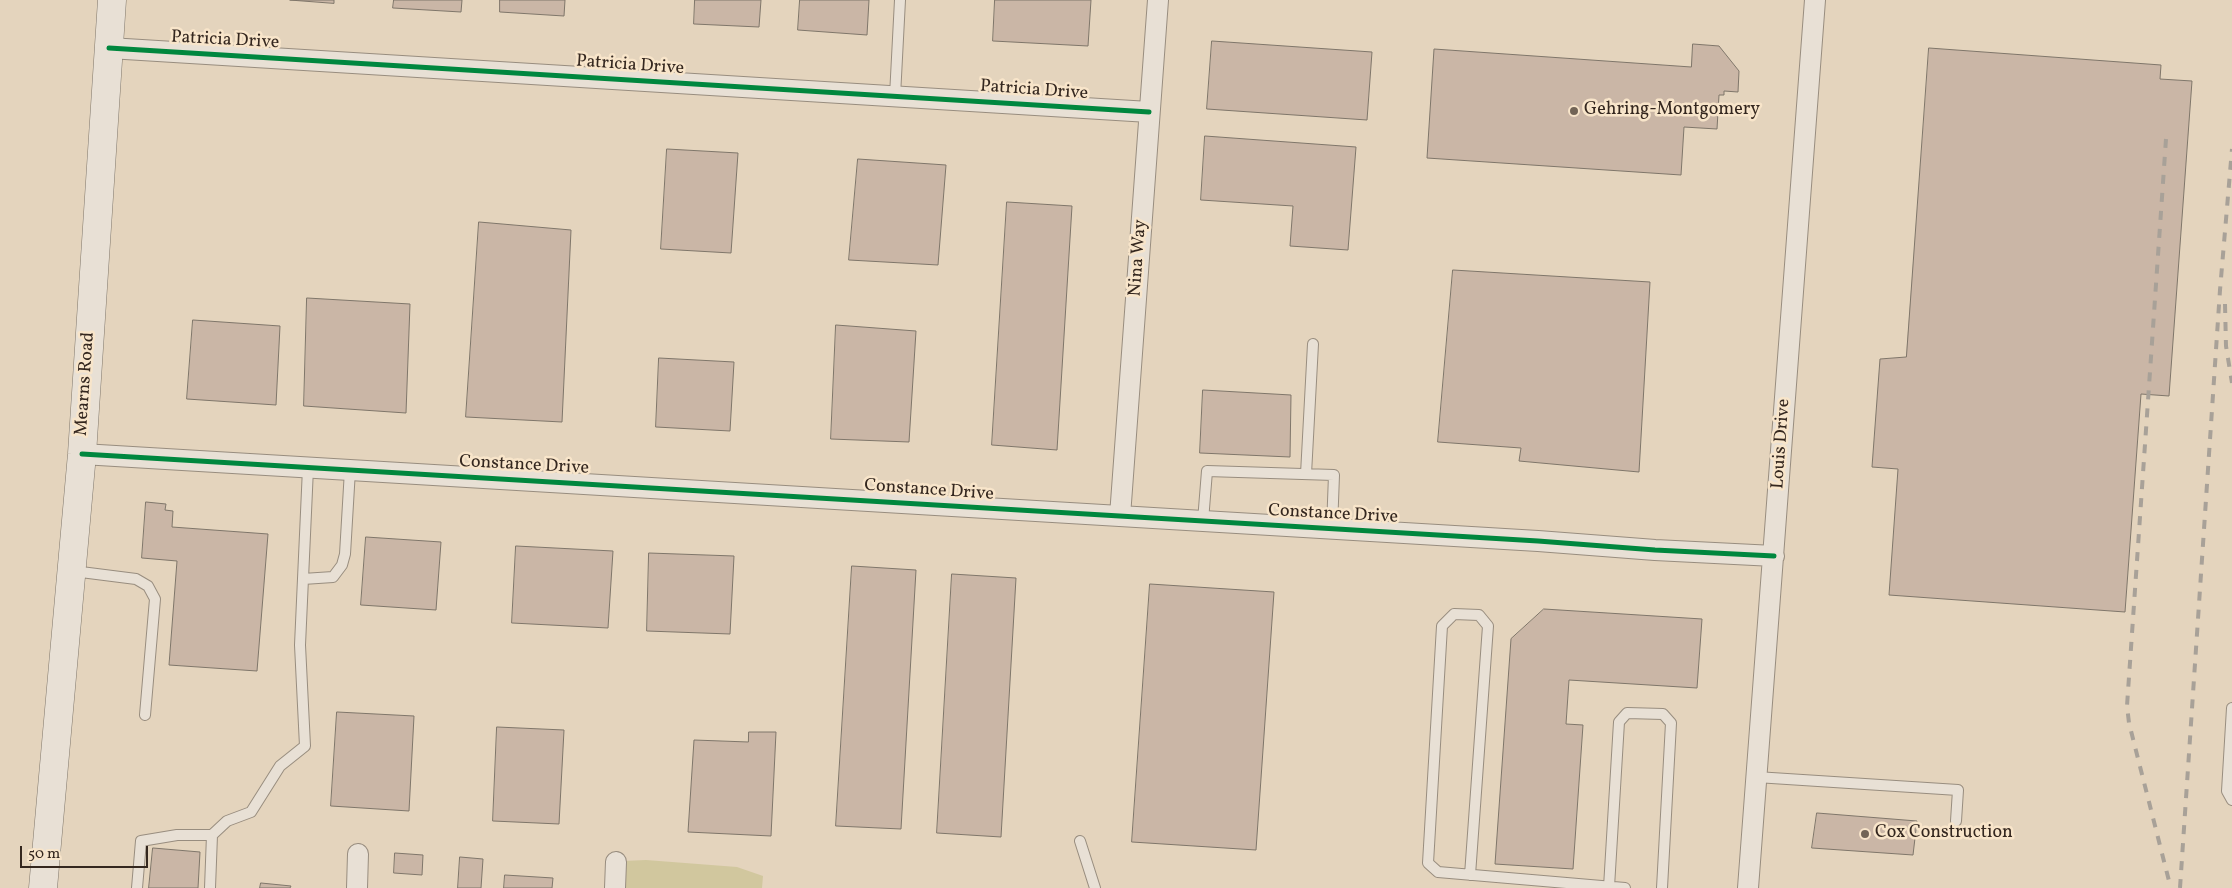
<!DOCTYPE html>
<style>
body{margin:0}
#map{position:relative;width:2232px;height:888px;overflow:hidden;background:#e4d4bd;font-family:Vollkorn,serif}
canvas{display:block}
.scale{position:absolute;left:20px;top:846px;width:128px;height:22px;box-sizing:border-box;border:2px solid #34271f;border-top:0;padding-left:6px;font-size:15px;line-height:18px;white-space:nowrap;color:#34271f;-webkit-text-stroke:4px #f8e5ca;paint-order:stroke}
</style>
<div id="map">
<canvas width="2232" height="888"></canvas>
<div class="scale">50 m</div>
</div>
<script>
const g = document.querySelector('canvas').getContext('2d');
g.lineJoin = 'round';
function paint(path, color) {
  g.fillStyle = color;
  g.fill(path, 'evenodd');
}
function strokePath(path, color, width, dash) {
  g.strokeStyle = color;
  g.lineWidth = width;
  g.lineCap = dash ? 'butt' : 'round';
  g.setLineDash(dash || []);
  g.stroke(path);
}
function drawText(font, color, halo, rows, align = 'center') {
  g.font = font + ' Vollkorn,serif';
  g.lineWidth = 5;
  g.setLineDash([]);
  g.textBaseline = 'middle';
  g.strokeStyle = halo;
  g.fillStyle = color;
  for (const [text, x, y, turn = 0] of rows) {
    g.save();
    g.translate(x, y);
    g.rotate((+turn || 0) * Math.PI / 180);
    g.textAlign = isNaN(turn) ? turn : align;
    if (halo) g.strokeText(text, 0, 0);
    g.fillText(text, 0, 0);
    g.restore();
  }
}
const green = new Path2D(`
 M646,860l91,7 26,9 -1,12h-137l-2,-27z`);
const building = new Path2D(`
 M290,0h44v3z
 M394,0h68l-1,12 -68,-4z
 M500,0h65l-1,16 -64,-4z
 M695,0h66l-2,27 -65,-3z
 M800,0h69l-2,35 -69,-5z
 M995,0h96l-3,46 -95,-5z
 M1212,41l160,11 -5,68 -160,-11z
 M1693,44l26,2 20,25 -1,21 -14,-1v4h-5l-2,34 -33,-2 -3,48 -254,-17 7,-109 257,18z
 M1929,48l232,17 -1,14 32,2 -23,315 -28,-2 -16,218 -236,-17 9,-126 -26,-2 8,-108 26,-2z
 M1205,136l151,11 -8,103 -58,-4 3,-40 -92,-6z
 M667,149l71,4 -7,100 -70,-4z
 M858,159l88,6 -8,100 -89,-5z
 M1007,202l65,4 -15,244 -65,-5z
 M479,222l92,8 -9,192 -96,-5z
 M1453,270l197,12 -11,190 -120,-11 2,-13 -83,-6z
 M307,298l103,6 -4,109 -102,-7z
 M193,320l87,6 -4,79 -89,-6z
 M836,325l80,6 -7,111 -78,-3z
 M659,358l75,4 -4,69 -74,-4z
 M1203,390l88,5 -1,62 -90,-4z
 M146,502l20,2 -1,6 8,1 -1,16 96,7 -11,137 -88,-6 8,-104 -35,-3z
 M366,537l75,5 -5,68 -75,-5z
 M516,546l97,5 -5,77 -96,-5z
 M649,553l85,3 -4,78 -83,-3z
 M852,566l64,4 -15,259 -65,-3z
 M952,574l64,4 -15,259 -64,-4z
 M1150,584l124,8 -18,258 -124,-8z
 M1544,609l158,10 -5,69 -128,-8 -3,44 17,1 -10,144 -78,-5 16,-225z
 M337,712l77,4 -5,95 -78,-5z
 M497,727l67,3 -5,94 -66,-3z
 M749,732h27l-5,104 -83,-4 6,-92 54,2z
 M1817,813l100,8 -4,34 -101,-7z
 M153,848l47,4 -2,36h-49z
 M395,853l28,2 -1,20 -28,-2z
 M460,857l23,2 -2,29h-23z
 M505,875l48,3 -1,10h-48z
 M261,883l30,3 -1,2h-30z`);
const lane = new Path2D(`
 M895,96l5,-96
 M1306,474l7,-130
 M1203,521l4,-50 127,4 -2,53
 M73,571l63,8 12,7 7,13 -10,116
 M303,579l30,-2 9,-12 3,-11 5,-84
 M2232,708l-5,83 5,9
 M1756,777l202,13 -2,31
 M1080,841l15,47
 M1470,875l18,-249 -9,-11 -25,-1 -12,12 -14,237 10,9 187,16
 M1609,887l10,-165 8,-9 36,1 8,9 -9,165
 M137,888l4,-47 36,-6h35
 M210,888l2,-53 15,-14 24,-9 29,-46 25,-20 -5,-101 8,-177`);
const street = new Path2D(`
 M109,48l1040,64
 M82,454l1456,87 117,9 119,6
 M1120,516l38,-516
 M357,888l1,-34
 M615,888l1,-26
 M1748,888l67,-888`);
const secondary = new Path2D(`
 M43,888l39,-434 30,-454`);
const rail = new Path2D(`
 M2166,139l-39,567 2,17 40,158
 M2225,304l1,42 6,37
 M2180,888l40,-598 12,-141`);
const cycleway = new Path2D(`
 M109,48l1040,64
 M82,454l1456,87 117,9 119,6`);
const markers = [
 [1574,111,5,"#726456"],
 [1865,834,5,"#726456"]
];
const streetNames = [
 ["Patricia Drive",225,41,3],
 ["Patricia Drive",630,66,4],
 ["Patricia Drive",1034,91,4],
 ["Nina Way",1139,258,-86],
 ["Mearns Road",86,384,-86],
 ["Louis Drive",1782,444,-86],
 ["Constance Drive",524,466,3],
 ["Constance Drive",929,491,4],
 ["Constance Drive",1333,515,3]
];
const poiNames = [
 ["Gehring-Montgomery",1584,111],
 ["Cox Construction",1875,834]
];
paint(green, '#d1c79e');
paint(building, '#cab6a6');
strokePath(building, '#7f766a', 1);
strokePath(lane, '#988d7f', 12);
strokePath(street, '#988d7f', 22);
strokePath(secondary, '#7f766a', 29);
strokePath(lane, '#e8e0d5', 10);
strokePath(street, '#e8e0d5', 20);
strokePath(secondary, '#e8e0d5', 28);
strokePath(rail, '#a8a198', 4, [9, 9]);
strokePath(cycleway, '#00873e', 5);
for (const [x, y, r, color] of markers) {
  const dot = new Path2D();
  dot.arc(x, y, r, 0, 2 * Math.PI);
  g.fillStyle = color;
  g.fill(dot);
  strokePath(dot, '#f8e5ca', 2);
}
drawText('18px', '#34271f', '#f8e5ca', streetNames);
drawText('18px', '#34271f', '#f8e5ca', poiNames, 'left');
</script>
